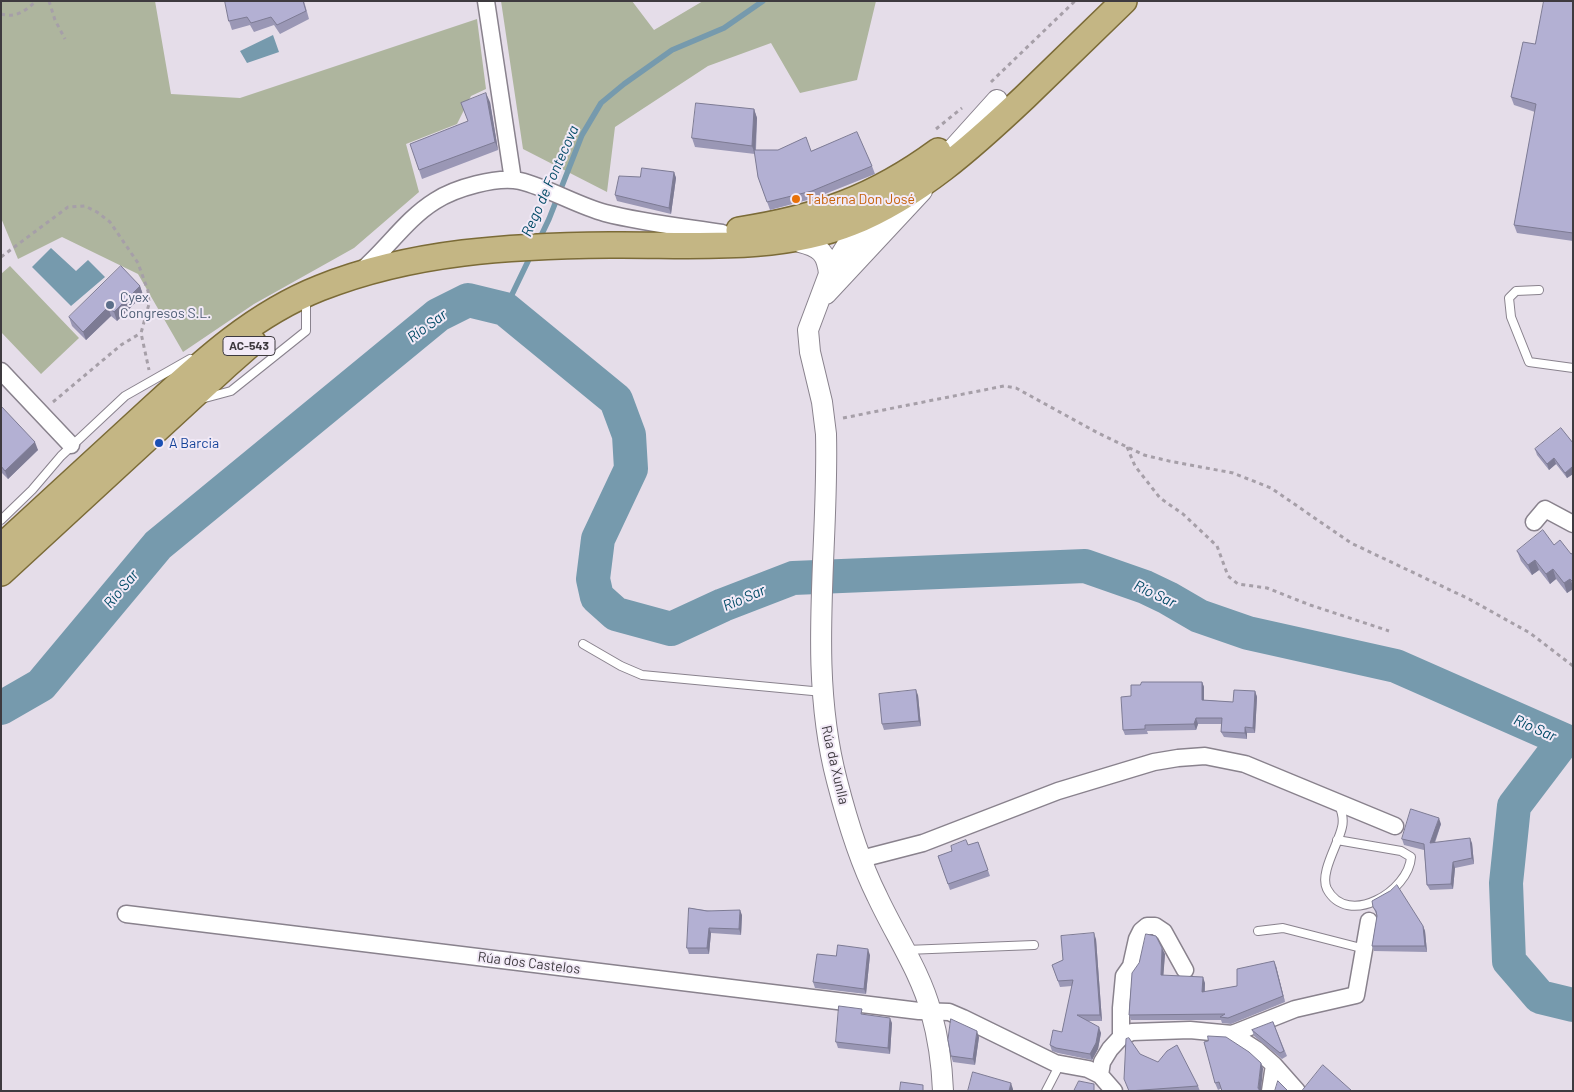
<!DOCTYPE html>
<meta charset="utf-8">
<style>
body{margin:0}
#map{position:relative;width:1574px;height:1092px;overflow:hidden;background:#e5dde9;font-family:Barlow,sans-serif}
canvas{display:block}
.frame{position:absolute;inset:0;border:2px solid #3e3a3f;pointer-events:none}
</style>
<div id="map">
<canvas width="1574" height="1092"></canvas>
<div class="frame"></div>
</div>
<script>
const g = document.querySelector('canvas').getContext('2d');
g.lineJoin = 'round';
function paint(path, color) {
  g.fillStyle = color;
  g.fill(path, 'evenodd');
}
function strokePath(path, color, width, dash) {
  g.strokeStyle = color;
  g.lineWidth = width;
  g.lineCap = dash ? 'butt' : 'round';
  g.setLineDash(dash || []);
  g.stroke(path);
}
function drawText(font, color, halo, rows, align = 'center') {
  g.font = font + ' Barlow,sans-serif';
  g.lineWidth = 4;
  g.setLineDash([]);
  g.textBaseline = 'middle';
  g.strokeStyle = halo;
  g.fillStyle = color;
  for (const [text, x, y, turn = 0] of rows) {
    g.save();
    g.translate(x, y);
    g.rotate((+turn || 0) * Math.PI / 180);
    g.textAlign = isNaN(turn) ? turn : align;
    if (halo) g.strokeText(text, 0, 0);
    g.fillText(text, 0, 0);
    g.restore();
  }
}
const green = new Path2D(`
 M1,1h154l16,93 69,4 237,-79 9,70 -15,7 -14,28 -51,20 13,48 -65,56 -100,56 -71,48 -45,-78 -76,-37 -44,22 -17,-41z
 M501,1h131l22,29 49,-29h173l-19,79 -57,13 -29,-50 -63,23 -93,61 -8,65 -84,-43z
 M10,266l69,72 -38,36 -40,-42v-58z`);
const water = new Path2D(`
 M273,35l6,17 -32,11 -7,-12z
 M51,248l25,23 12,-11 17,17 -34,29 -39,-39z`);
const stream = new Path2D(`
 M539,240l10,-21 33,-84 19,-32 23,-19 48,-34 52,-22 39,-27
 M505,309l26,-54`);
const river = new Path2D(`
 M1,708l40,-23 117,-140 280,-230 30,-15 37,9 111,91 13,35 2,34 -33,70 -5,40 4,18 19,17 55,15 52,-24 70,-27 292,-12 60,21 23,11 31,18 49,17 148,33 168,74 -50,66 -8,77 3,78 31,36 33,8`);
const path = new Path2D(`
 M49,1l6,19 10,19
 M1,14c16,4 24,-3 35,-13
 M991,82l84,-81
 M936,129l26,-21
 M1,257l67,-50 17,-1 12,6 13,10 28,41 10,28 1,13 -8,29 8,37
 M53,402l68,-57 20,-12
 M843,418l161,-32 12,2 82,45 46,22 25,6 64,12 38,15 80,55 118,56 61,34 43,33
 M1127,447l8,19 25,32 23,16 34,32 11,30 10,8 29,4 43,17 79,26`);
const service = new Path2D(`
 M1539,290l-23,1 -7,7 2,19 18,45 44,6
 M205,398l26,-7 75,-60v-26
 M1,520l31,-30 29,-34 64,-60 65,-37
 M583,644l38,22 21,9 181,17
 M1337,840l64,11 10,6c-2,34 -63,71 -84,32 -8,-16 12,-46 15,-62 2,-8 0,-15 -3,-22
 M1258,931l25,-3 82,21
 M906,950l128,-5
 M1046,1091l14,-27`);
const minor = new Path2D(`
 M486,1l27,179
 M361,271c26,-22 45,-52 74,-70 20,-13 62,-25 85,-20 29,7 56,24 85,32 39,10 78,14 117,20
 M1,371l70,74
 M1534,522l11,-13 28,15
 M861,859l62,-16 135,-52 96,-29 24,-4 27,-2 40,8 150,62
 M126,914l793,97 30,1 14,6 92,45 33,6 12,6 14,16
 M1232,1034l25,16 17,15 -4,26
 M1121,1037v-29l3,-32 7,-10 6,-27 4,-8 6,-5h8l9,6 21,38
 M1274,1065l23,26
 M1100,1075l2,-13 8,-13 11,-12 11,-5 58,-2 42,4 63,-25 61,-14 13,-74`);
const tertiary = new Path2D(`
 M951,151l46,-51
 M849,224l3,10 4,6c10,2 16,-1 23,-8 0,-14 -9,-21 -22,-21
 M852,234v3l-23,37 -21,56 2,22 12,50 4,32c3,116 -19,233 11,347 10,39 22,79 40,115 17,37 44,77 54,116 7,25 11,53 12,79
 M800,242c20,5 27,11 29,32
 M826,294l96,-103`);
const primary = new Path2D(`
 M739,230c78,-12 135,-32 199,-79
 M1,547c45,-41 90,-83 135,-124 57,-52 111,-106 184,-135 93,-37 192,-42 290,-43 79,-1 166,8 241,-22 67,-27 122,-77 174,-126 33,-32 66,-64 99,-96
 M1,573l227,-209 25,-22`);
const wall = new Path2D(`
 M225,1h79l5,18 -29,15 -6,-9 -20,7 -4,-7 -18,5 -3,-9z
 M1573,1v240l-56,-8 -3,-8 21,-113 -21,-7 -3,-8 24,-53z
 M490,102l8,48 -76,29 -3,-9 49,-49z
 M754,109l3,9 -1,32 55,1 61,15 3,8 -60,24 -45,12 -12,-33 -3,-23 -60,-7 -3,-9z
 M674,172l2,6 -5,36 -54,-13 -2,-6 25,-18z
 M140,286l3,9 -26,26 -6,-5 -25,24 -14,-14 -3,-9z
 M1,406l37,44 -30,29 -7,-7z
 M1573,443v31l-6,4 -11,-14 -7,6 -12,-15 -2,-6z
 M1554,545l17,9 2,-1v36l-6,4 -11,-14 -6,5 -11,-14 -7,5 -11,-14 -4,-10z
 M1202,682l2,5v13l29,2 22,-11 2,6 -2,36h-8v6l-23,-2 -3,-5 1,-8h-24l-2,6 -49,1 1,3 -23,1 -2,-5z
 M918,695l3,31 -37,4 -2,-6z
 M1441,824l-6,19h37l2,21 -19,4 -2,21 -23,1 -3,-5 -3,-35 -20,-5 -2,-6z
 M978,842l12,34 -40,14 -12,-34z
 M1373,907l50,19 2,5 2,21 -53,-1 -2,-5 5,-30z
 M689,908l53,7 -1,20 -30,-2 -2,21h-20l-2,-6z
 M1096,939l6,82h-15l14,12 -3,16 -6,11 -34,-7 -6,-2 -2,-6 12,-13 10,-46 -12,1 -8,-22 11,-5z
 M1165,954l-2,22 42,7v9l32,-6 39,-20 9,36 -54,22 -9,-1 -1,-3h-90l-2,-5z
 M870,955l-4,39 -51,-6 -2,-6 23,-26z
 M864,1014l28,9 -2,31 -52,-6 -2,-6z
 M1273,1022l14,34 -5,3 -28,-23 -2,-6z
 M979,1037l-4,28 -22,-3 -2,-6z
 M1208,1041l53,22 2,6 -45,21 -3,-7z
 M1140,1054l58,32 2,5h-72z`);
const shadedWall = new Path2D(`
 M486,93l4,9 8,48 -3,-8z
 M754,109l3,9 -2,36 -3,-8z
 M674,172l2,6 -5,36 -2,-6z
 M140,286l3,9 -26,26 -3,-9z
 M108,307l3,9 -25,24 -3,-8z
 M35,442l3,8 -30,29 -3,-8z
 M1554,458l2,6 -7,6 -2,-6z
 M1572,467l1,7 -6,4 -2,-5z
 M1535,560l4,10 -7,5 -4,-10z
 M1553,569l3,10 -6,5 -4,-10z
 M1570,579l3,7v3l-6,4 -3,-10z
 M1202,682l2,5v19l-2,-6z
 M916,690l2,5 3,31 -2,-5z
 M1255,691l2,6 -2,36 -2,-5z
 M1196,718l2,6 -2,6 -2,-6z
 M1245,727l2,6v6l-2,-6z
 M1439,818l2,6 -9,25 -2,-6z
 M1470,838l2,5 2,21 -2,-6z
 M1453,862l2,6 -2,21 -2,-5z
 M740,910l2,5 -1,20 -2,-6z
 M1423,926l2,5 2,21 -2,-6z
 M709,928l2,5 -2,21 -2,-6z
 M1094,933l2,6 6,82 -2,-6z
 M1162,948l3,6 -2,27 -2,-6z
 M868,949l2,6 -4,39 -2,-5z
 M1274,961l2,5 9,36 -2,-6z
 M1203,977l2,6 -1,15 -2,-6z
 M890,1018l2,5 -2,31 -2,-6z
 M1099,1027l2,6 -3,16 -6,11 -2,-6z
 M977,1031l2,6 -4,28 -2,-6z
 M1261,1063l2,6 -2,22h-2l-1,-3z
 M1011,1083l2,6v2h-4z`);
const building = new Path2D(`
 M225,1h78l3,10 -29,14 -6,-8 -20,6 -4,-6 -18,4z
 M1544,1h29v232l-59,-8 22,-121 -25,-7 12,-55 12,2z
 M486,93l9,49 -76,28 -9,-26 58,-23 -7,-18z
 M696,103l58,6 -2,37 -60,-8z
 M857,132l15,34 -60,25 -45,11 -9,-25 -4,-27h24l28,-13 5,14z
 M642,168l32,4 -5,36 -54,-13 4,-19 21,1z
 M121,266l19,20 -26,26 -6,-5 -25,25 -14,-15z
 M1,406l34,36 -30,29 -4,-5z
 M1561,428l12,15v26l-1,-2 -7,6 -11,-15 -7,6 -12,-15z
 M1543,530l11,15 6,-5 11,14 2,-1v29l-3,-3 -6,4 -11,-14 -7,5 -11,-14 -7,5 -11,-14z
 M1142,682h60v18l31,2 1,-12 21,1 -2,37 -8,-1v6l-24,-1 1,-14h-26l-2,6 -49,1v4l-22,1 -2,-33 10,-1v-11h9z
 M916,690l3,31 -37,3 -3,-30z
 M1411,809l28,9 -9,25 40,-5 2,20 -19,4 -2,22 -24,1 -3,-41 -22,-5z
 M966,840l2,5 10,-3 10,28 -40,14 -10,-28 14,-5 -1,-5z
 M1397,885l26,41 2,20h-53l5,-30 -1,-5 -3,-4 -1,-6 18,-10z
 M689,908l18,3 33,-1 -1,19 -30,-1 -2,20h-20z
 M1094,933l6,82h-23l22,12 -3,16 -6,11 -34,-6 -6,-3 3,-15 9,2 11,-52 -15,1 -6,-16 11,-5 -2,-24z
 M1146,934l10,2 6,12 -1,27 42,2 -1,15 35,-6v-17l37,-8 9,35 -55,22 -8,-1 5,-3 -96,1 3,-42 7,-10z
 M838,945l30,4 -4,40 -51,-7 4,-28 19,2z
 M839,1006l23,3 -1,5 29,4 -2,30 -52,-6z
 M951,1019l26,12 -4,28 -22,-3 -3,-16z
 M1273,1022l11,29 -4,2 -28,-23z
 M1208,1036l18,1 23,15 12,11 -3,25 2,3h-38l-3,-9 -4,1 -11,-41 4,-1z
 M1129,1038l11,16 18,8 9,-11 10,-6 21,41 -69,5 -5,-12 2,-40z
 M1323,1065l29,26h-50z
 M973,1072l38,11 -2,8h-41z
 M1079,1081l15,3v7h-20z
 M1278,1081l10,10h-13z
 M901,1082l22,3v6h-23z`);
const markers = [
 [796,199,5,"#e8710a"],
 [110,305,5,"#5c6f8a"],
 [159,443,5,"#1a4fb4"]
];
const shields = [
 [249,346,52]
];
const shieldNames = [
 ["AC-543",249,346]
];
const foodNames = [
 ["Taberna Don José",806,199]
];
const serviceNames = [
 ["Cyex",120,297],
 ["Congresos S.L.",120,313]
];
const transitNames = [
 ["A Barcia",169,443]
];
const streetNames = [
 ["Rúa da Xunlla",835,765,77],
 ["Rúa dos Castelos",529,963,7]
];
const waterNames = [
 ["Rego de Fontecova",550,181,-66],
 ["Río Sar",427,326,-36],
 ["Río Sar",121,589,-50],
 ["Río Sar",1155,594,25],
 ["Río Sar",744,598,-23],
 ["Río Sar",1535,728,24]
];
paint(green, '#aeb59e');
paint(water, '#769aad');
strokePath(stream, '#769aad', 5.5);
strokePath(river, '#769aad', 34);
strokePath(service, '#89828d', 10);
strokePath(minor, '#89828d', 19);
strokePath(tertiary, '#89828d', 22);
strokePath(primary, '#7b6b37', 28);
strokePath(path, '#a69fa8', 3, [4, 4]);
strokePath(service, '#fff', 8);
strokePath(minor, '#fff', 16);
strokePath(tertiary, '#fff', 20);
strokePath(primary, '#c4b684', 25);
paint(wall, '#9a97b5');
paint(shadedWall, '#7d7b94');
paint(building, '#b3b0d3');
strokePath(building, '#7d7b94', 1);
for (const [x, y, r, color] of markers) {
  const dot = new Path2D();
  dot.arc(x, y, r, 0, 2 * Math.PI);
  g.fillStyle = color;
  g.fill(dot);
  strokePath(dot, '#f2eaf7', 2);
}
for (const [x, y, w] of shields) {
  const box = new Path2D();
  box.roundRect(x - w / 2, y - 9.5, w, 19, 4);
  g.fillStyle = '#f2eaf7';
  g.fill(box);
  strokePath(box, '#3e3a3f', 1);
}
drawText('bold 12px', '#3e3a3f', null, shieldNames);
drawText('14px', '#c56008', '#f2eaf7', foodNames, 'left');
drawText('14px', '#4e5e75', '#f2eaf7', serviceNames, 'left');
drawText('14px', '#164399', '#f2eaf7', transitNames, 'left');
drawText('14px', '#3e3a3f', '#f2eaf7', streetNames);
drawText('italic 15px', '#024b67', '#f2eaf7', waterNames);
</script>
